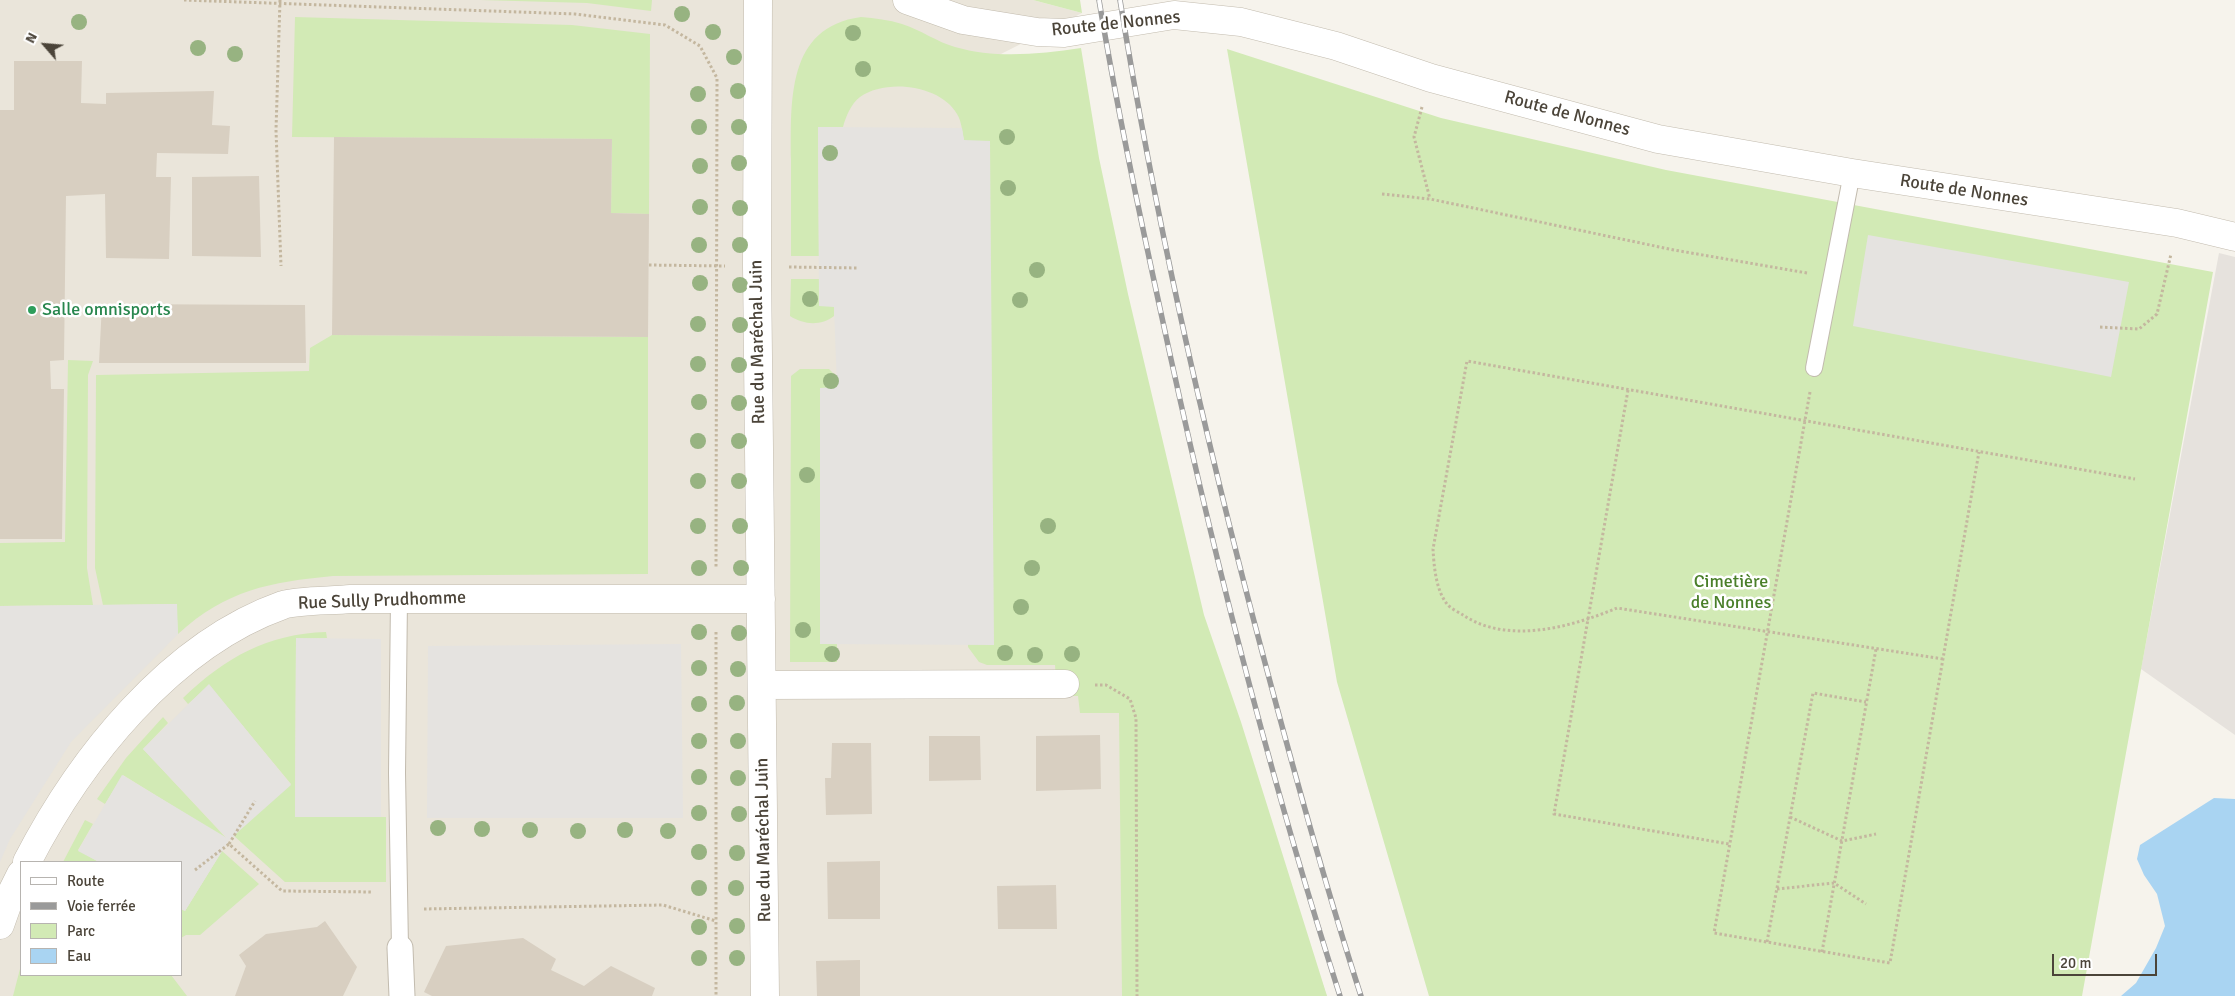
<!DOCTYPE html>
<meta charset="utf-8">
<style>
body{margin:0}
#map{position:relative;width:2235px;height:996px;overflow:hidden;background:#f6f3ec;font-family:Signika,sans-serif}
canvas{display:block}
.legend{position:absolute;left:20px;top:861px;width:162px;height:115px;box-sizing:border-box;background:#fff;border:1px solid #b7b4b0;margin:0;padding:6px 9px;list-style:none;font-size:15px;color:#4b4439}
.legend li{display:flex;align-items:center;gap:10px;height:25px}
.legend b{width:25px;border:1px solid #b7b4b0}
.north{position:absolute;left:20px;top:20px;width:50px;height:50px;-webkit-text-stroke:4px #fff;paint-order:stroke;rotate:297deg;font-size:14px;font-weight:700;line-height:20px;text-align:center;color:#4b4439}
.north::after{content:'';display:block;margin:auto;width:18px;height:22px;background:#4b4439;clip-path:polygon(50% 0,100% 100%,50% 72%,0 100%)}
.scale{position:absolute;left:2052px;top:954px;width:105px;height:22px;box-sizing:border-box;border:2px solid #4b4439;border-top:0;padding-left:6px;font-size:15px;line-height:18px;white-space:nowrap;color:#4b4439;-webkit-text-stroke:4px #fff;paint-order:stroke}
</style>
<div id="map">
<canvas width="2235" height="996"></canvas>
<ul class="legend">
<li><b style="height:6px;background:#fff"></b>Route</li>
<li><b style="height:6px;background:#9a9a9a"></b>Voie ferrée</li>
<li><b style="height:14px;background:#d2eab5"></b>Parc</li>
<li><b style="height:14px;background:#a9d4f2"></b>Eau</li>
</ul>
<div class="north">N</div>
<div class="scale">20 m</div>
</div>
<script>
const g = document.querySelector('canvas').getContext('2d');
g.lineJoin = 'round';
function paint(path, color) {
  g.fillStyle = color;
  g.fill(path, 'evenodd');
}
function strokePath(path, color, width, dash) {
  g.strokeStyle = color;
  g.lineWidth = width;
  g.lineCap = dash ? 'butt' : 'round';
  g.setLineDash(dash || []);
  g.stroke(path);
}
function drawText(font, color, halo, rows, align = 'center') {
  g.font = font + ' Signika,sans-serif';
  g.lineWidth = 5;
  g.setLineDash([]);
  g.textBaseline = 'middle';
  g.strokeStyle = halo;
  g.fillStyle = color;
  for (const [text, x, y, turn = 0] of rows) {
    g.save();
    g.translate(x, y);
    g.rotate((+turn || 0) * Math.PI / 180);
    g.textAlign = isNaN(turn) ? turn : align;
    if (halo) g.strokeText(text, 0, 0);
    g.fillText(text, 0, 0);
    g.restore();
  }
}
const residential = new Path2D(`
 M0,0h1033l49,13 -83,42 328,941h-1327zM21,862h160v113h-160z`);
const industrial = new Path2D(`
 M2219,253l16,4v478l-94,-66z`);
const green = new Path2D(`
 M480,0h172l-1,11 -64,-8z
 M1033,0h47l2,13z
 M295,17l277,8 78,9 -1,180 -38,-1 1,-74 -320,-2z
 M861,17c14,1 28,3 41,7 19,6 35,18 53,23 42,12 84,7 126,1l18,110 29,136 76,321 37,107 86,274h-205l-3,-283h-39l-2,-17h-21l-2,-31h-68l-8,-3 -11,-15 -4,-507c-2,-8 -2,-18 -7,-26 -16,-29 -71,-36 -97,-17 -9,7 -14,19 -17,30h-25l1,129h-28c0,-32 0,-64 0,-96 0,-58 -5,-133 70,-143z
 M1227,49l214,69 225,52 547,102 -131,724h-653l-92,-314z
 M791,279h28v27h15v10c-13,10 -30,9 -44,0z
 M332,335l316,2v237l-315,2c-63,6 -107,14 -155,58l-2,-30 -73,1 -8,-37 1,-193 213,-4 1,-23z
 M68,360l25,1 -5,14 -1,193 6,37 -93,1v-63l65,-1z
 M800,369h29l8,8v11h-17v256h17v18h-47l1,-286z
 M326,632l1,6 -31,1 -1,177 91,1v65h-101l-52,-47 58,-51 -82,-99 -21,19 -5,-6c43,-41 84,-64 143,-66z
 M163,717l5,6 -25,26 85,91 -105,-65 -18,29 -8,-5 29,-41z
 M85,820l8,4 -15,26 21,12h-36z
 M222,851l37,33 -59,51h-14l-5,3v-29l4,2z
 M21,965v10h150l16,21h-174z`);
const parking = new Path2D(`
 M818,127l144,1 2,12 26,1 4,504 -174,-1v-256l17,-1 -3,-80 -15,-1z
 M1868,235l261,47 -18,95 -258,-51z
 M177,604l1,30 -107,108 -61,97 -10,23v-256z
 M296,638l85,1v178h-86z
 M681,644l2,174h-256l1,-172z
 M209,684l82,101 -62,55 -44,71 -4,-2v-47h-82l-21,-11 44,-76 105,63 -84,-89z`);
const water = new Path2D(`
 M2214,798l21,1v197h-114l15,-13 20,-35 9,-22 -8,-32 -13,-19 -7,-16 3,-14z`);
const building = new Path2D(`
 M14,61h68l-1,42 25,1v-11l108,-2 -2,34 18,1 -2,28 -71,-1 -1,24h15l-2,82 -63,-1 -1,-64 -39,2 -2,164 -14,1 1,28h13l-2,150h-62v-429h14z
 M334,137l278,2 -1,74 38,1 -1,123 -316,-2z
 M259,176l2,81 -69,-1v-79z
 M102,304l203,1 1,58h-207z
 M1100,735l1,54 -65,2v-55z
 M929,736h51l1,44 -52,1z
 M832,743h39l1,71 -46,1 -1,-37h6z
 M880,861v58h-52l-1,-57z
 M1056,885l1,44h-59l-1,-43z
 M325,921l32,46 -14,29h-108l11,-30 -7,-11 27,-21 51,-7z
 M523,938l33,21 -5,11 33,16 27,-20 44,22 -3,8h-220l-8,-4 22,-46z
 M860,960v36h-43l-1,-35z`);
const path = new Path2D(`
 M184,0l391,14 90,11 35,21 17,32 -1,490
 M280,0l-4,130 5,136
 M1422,107l-8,30 16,62
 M1382,194l48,5 244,51 133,23
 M649,265l76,1
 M789,267l69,1
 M2100,327l39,2 18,-15 14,-60
 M1628,390l-74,424 175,30
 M1810,392l-96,541 176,30 89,-511
 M716,632v364
 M1943,659l-326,-51c-46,19 -109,37 -154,7 -5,-3 -13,-7 -16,-11 -11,-14 -13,-37 -14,-55l34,-188 668,118
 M1095,685h11l24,14 6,19 1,278
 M1790,817l52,24 34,-7
 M229,844l26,-43
 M195,870l34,-26 53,47 91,1
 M1777,889l57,-6 32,21
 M424,909l239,-4 53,16
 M1767,942l46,-249 53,9
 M1822,952l54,-303`);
const service = new Path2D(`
 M1814,368l38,-195
 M399,599l-2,174 3,175`);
const pedestrian = new Path2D(`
 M400,948l2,48`);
const minor = new Path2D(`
 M758,0l-1,266 8,730
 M907,0l56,20 74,12 27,1 110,-18 67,7 95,24 95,32 227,61 194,34 325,50 58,14
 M762,685l303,-1
 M27,862c53,-103 143,-217 256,-257 16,-5 49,-4 68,-6h410
 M0,925l11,-31 10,-20`);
const rail = new Path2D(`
 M1099,0c20,120 46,240 72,359 47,214 102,428 169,637
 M1120,0c36,222 86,442 144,659 30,113 61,226 97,337`);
const trees = [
 [682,14],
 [79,22],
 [713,32],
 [853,33],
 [198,48],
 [235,54],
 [734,57],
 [863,69],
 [738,91],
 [698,94],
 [699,127],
 [739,127],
 [1007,137],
 [830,153],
 [739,163],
 [700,166],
 [1008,188],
 [700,207],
 [740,208],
 [699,245],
 [740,245],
 [1037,270],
 [700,283],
 [740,285],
 [810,299],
 [1020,300],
 [698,324],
 [740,325],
 [698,364],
 [739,365],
 [831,381],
 [699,402],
 [739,403],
 [698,441],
 [739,441],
 [807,475],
 [698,481],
 [739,481],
 [698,526],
 [740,526],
 [1048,526],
 [699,568],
 [741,568],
 [1032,568],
 [1021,607],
 [803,630],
 [699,632],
 [739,633],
 [1005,653],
 [832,654],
 [1072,654],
 [1035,655],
 [699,668],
 [738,669],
 [737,703],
 [699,704],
 [699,741],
 [738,741],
 [699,777],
 [738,778],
 [699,813],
 [739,814],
 [438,828],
 [482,829],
 [530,830],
 [625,830],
 [578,831],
 [668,831],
 [699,852],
 [737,853],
 [699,888],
 [736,888],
 [737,926],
 [699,927],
 [699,958],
 [737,958]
];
const markers = [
 [32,310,5,"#2e9e5b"]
];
const streetNames = [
 ["Route de Nonnes",1116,24,-6],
 ["Route de Nonnes",1567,114,15],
 ["Route de Nonnes",1964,191,9],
 ["Rue du Maréchal Juin",758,342,-91],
 ["Rue Sully Prudhomme",382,601,-2],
 ["Rue du Maréchal Juin",764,840,-91]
];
const leisureNames = [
 ["Salle omnisports",42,310]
];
const parkNames = [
 ["Cimetière",1731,582],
 ["de Nonnes",1731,603]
];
paint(residential, '#eae5da');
paint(industrial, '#e6e2dd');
paint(green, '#d2eab5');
paint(parking, '#e5e3e0');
paint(water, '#a9d4f2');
paint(building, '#d8cfc1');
strokePath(service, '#c2bbae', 18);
strokePath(pedestrian, '#c2bbae', 27);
strokePath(minor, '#c2bbae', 29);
strokePath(path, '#c4b79f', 3, [2.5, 2.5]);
strokePath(service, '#fff', 16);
strokePath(pedestrian, '#fff', 25);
strokePath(minor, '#fff', 28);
strokePath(rail, '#9a9a9a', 5.5);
strokePath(rail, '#fff', 4, [11]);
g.fillStyle = '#97b381';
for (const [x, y] of trees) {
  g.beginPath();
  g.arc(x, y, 8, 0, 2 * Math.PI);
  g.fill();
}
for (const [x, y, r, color] of markers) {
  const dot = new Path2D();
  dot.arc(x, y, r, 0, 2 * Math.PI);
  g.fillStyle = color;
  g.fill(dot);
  strokePath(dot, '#fff', 2);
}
drawText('18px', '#4b4439', '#fff', streetNames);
drawText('18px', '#27864d', '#fff', leisureNames, 'left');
drawText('18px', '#4a7f2a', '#fff', parkNames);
</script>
